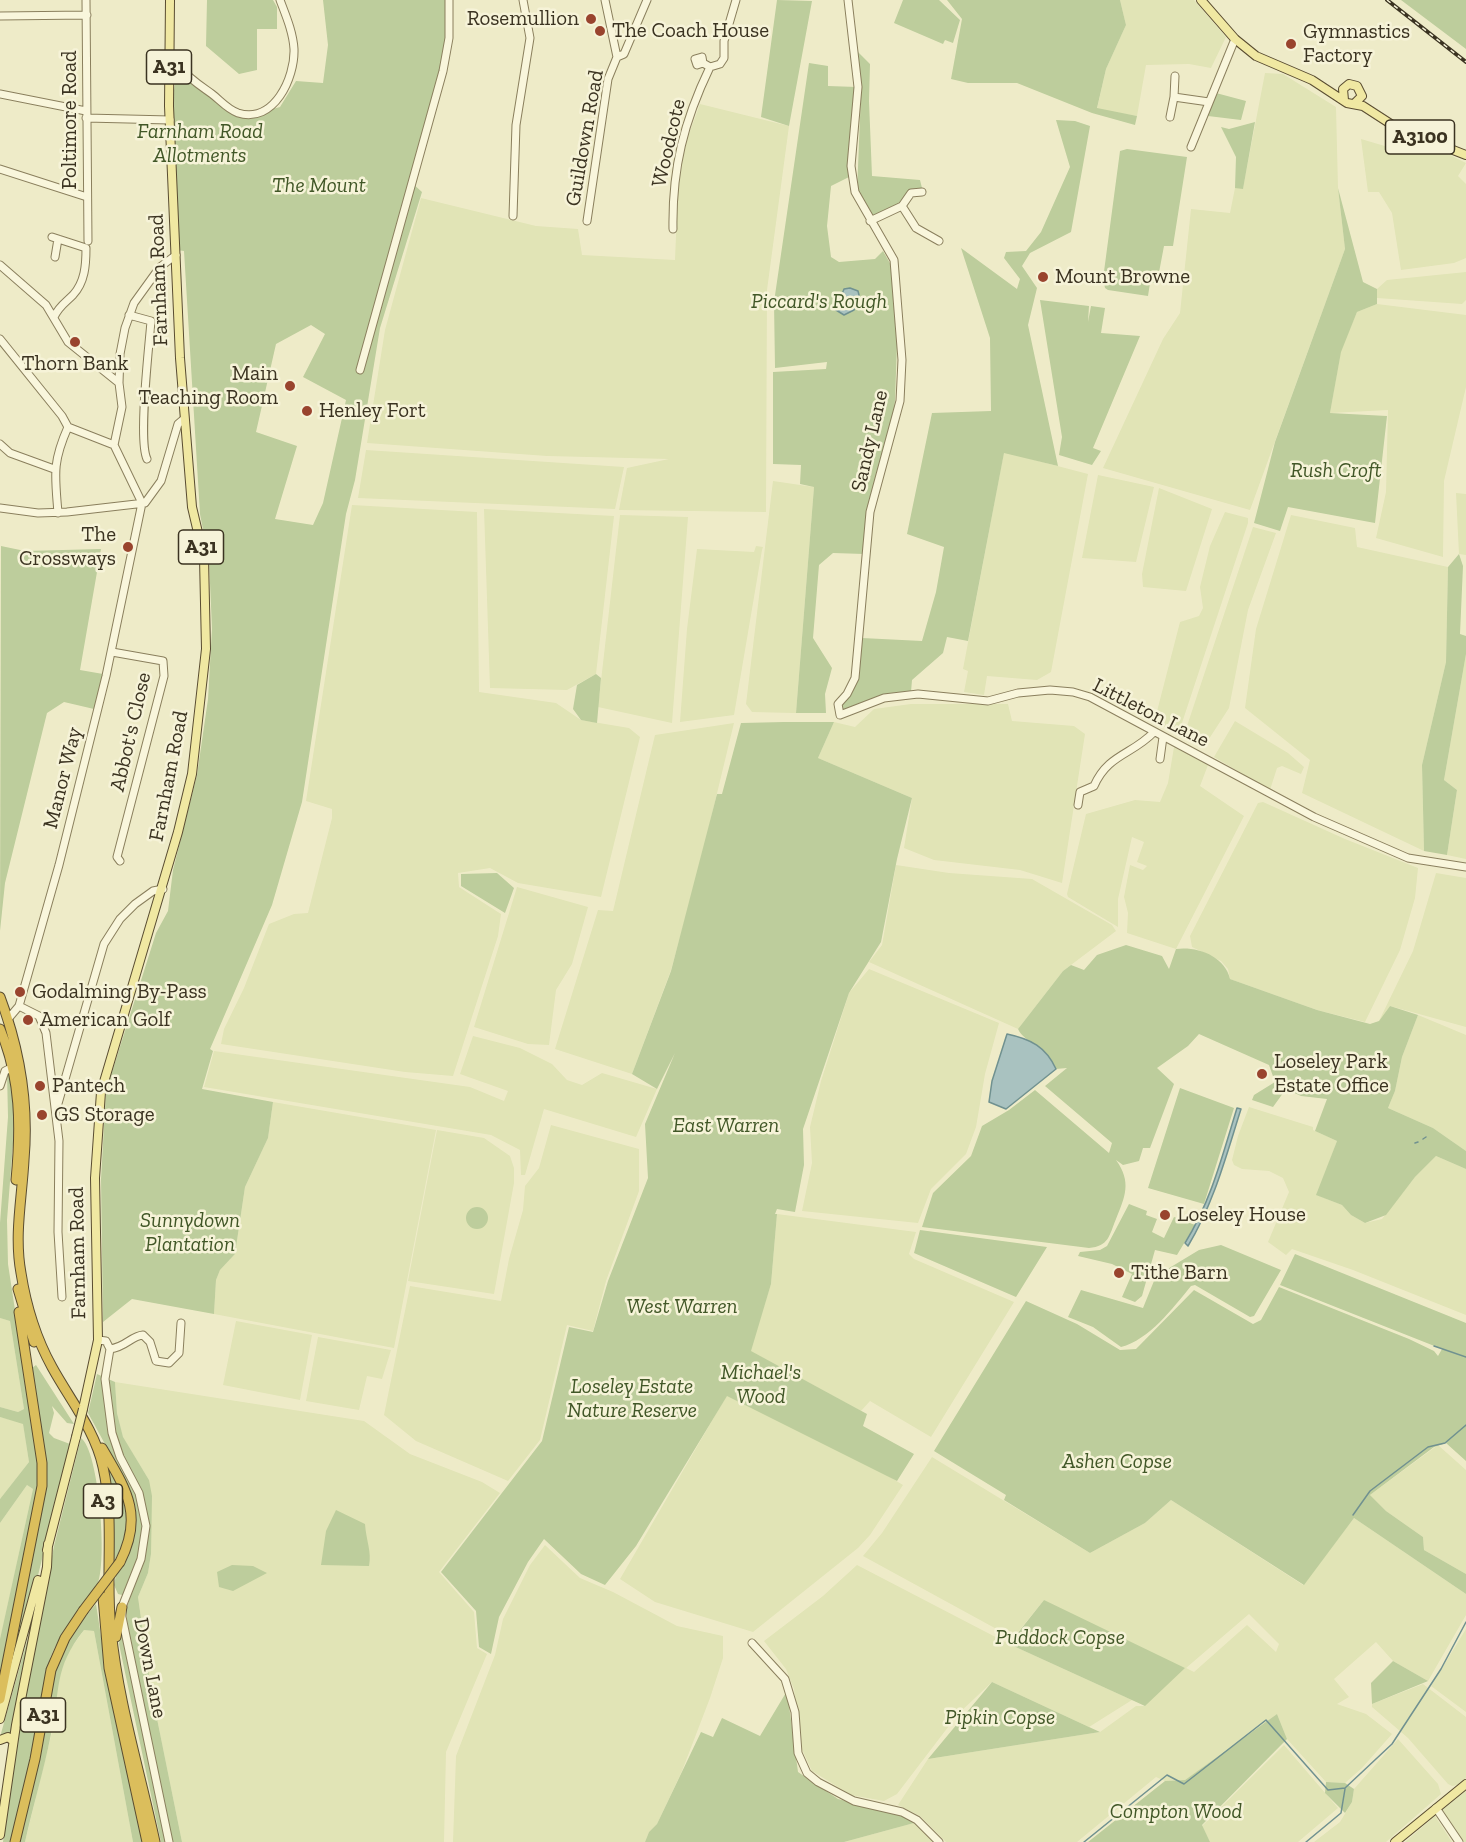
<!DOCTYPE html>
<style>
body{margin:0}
canvas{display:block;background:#eeebc8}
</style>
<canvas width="1466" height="1842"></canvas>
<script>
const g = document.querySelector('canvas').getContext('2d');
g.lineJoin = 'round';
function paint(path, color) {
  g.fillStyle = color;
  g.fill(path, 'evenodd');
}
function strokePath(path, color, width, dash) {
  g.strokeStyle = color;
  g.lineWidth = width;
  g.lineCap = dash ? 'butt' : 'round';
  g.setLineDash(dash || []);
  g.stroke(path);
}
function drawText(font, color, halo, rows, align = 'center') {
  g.font = font + ' "Zilla Slab",serif';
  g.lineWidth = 5;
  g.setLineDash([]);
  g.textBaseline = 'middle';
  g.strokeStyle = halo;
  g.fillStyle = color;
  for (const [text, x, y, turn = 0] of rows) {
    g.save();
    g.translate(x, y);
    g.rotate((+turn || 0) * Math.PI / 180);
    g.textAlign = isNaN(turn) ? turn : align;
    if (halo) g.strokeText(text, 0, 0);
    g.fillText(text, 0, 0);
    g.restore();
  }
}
const farmland = new Path2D(`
 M1120,0h74l32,37 -15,31 -22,-4 -43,1 -9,51 -40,-7 9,-40 20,-44z
 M1265,73l18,1 53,33 2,81 7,61 -95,261 -147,-42 60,-129 17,-26 11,-104 39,4 5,-25h8z
 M700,104l89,22 -22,164 -1,222 -147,-2 8,-42 42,-9 -122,-3 -180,-13 18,-113 36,-132 115,28 42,3 4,26 93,5 3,-73 8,-45z
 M1361,139l34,10 45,1 26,13 -8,13 8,8v74l-12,5 -53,7 -9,-57 -13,-21h-11z
 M1466,272v28l-4,4 -85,-6v-9l10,-9z
 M1377,304l89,11v72l-22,94 -1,76 -67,-19 10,-46 2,-82 -58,3 11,-63 16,-38z
 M366,450l258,17 -9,42 -257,-11z
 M1004,452l84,22 -37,198 -14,8 -50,-4 -3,19 -20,-3 4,-21 -5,-2z
 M1098,475l56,12 -18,75 -54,-4z
 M773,481l41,6 -18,226h-3l-41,-1 -6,-8z
 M1159,488l53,21 -26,82 -43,-4 -1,-13z
 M1456,493l10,1v61l-7,-1z
 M352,505l125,7 2,180 77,11 25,17 48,8 11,9 -39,160 -83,-14 -28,-15 -32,5 1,14 42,27 -3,22 -45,140 -48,-4 -184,-28 3,-15 20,-41 25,-64 25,-10 14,-1 24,-95v-9l-26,-8z
 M484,509l130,7 -18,158 -29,16 -77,-2z
 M1225,512l23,6v5l-69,209 -25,-9 26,-101 19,-6 4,-8 -3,-21 10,-41z
 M620,515l68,2 -16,206 -74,-16z
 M1291,515l64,13 2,19 91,20 -2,95 -24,103 2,86 -122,-58 8,-33 -65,-52 11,-79z
 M1253,527l23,6 -28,77 -19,98 -24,37 -18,-10v-9z
 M756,546l7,1 -1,3 -28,165 -54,7 7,-93 10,-80 57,3z
 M1466,654v205l-19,-4 10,-65 -13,-10z
 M911,704h97l4,17 62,5 11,8 -23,149 -42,-13 -86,-10 -30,-12 8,-50 -94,-40 16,-36 21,5 19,-18z
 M1235,721l53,32 16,14 -3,7 -19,-8 -5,2 -7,22 -56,-33z
 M734,723l-37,153 -26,94 -39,104 -77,-25 43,-139 15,1 42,-176z
 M1174,747l34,18 -8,21 44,30 -68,133 -49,-16 1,-20 -4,-16 6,-32 13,5 4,-4 -10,-4 7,-20 -12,-5 -14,62v28l-50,-30 -1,-3 19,-80 49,-14 25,2 8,-19z
 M1263,802l82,37 73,29 -3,30 -15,52 -35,72 -48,-12 -87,-31 -2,-10 -7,-8 -29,-14 -2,-11 68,-133z
 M896,865l53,8 83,6 80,46 4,6 -53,40 -45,58 -149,-67 13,-17z
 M1436,873l30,5v149l-76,-21 -11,15 34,-70z
 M517,887l71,20 -16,57 -16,26 -7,55 -21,-1 -54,-17z
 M869,969l130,54 -14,51 -9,53 -10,27 -35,35 -13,34 -116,-12 10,-48 -2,-36 11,-46 28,-88z
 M1418,1015l48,20v116l-33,-23 -45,-20 7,-17 7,-34z
 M473,1036l47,12 32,16 15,16 15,5 20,-12 55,16 -21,48 -92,-28 -19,66h-4l-1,-25 -29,-15 -287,-48 10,-36 256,36 34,14 4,-10 -48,-17z
 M273,1102l163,28 -42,218 -180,-34 2,-34 4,-10 15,-16 10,-67 23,-49z
 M1249,1107l64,20v3l24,11 -20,54 25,10 9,10 14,8 17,-4 33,-42 21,-21 30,13v146l-113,-45 -61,-21 -6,6 -18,-13 21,-50 -6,-14 -14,-7 -27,-2 -8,-4 -2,-5 6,-24z
 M551,1125l88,24v42l-33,90 -13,50 -26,-6 -27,115 -32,41 -92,-40 -32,-26 26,-129 91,15 8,-42 14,-49 2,-24 14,-18z
 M437,1130l47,8 26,18 4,12v15l-20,111 -86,-13z
 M777,1214l139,18 -7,22 5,5 100,43 -83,135 -61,-36 -9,10 -111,-60 21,-67z
 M0,1318l10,3 14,88 -6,3 -18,-5z
 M236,1321l76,14 -12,65 -77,-15z
 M318,1337l73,13 -9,29 -15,-3 -8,34 -53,-9z
 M115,1382l249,39 46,33 72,28 18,11 -61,79 35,40 3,36 10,6 -41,98 -2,90h-262l-31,-153 -13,-92 10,-24 3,-19 -2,-74 -26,-42 -6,-25z
 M727,1395l151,75 25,15 -33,50 -12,13 -105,84 -98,-30 -35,-23z
 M0,1417l23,6 6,39 -29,37z
 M1438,1445l28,25v104l-42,-24 -1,-13 -37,-26 -16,-16z
 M932,1457l158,96 55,-30 26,-23 132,85 51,-67 112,76v21l-38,66 -35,-20 -17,-19 -42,37 15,18 -12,7 29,10 26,20 -30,34 -17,15 -19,-1 -39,-43 -10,-25 -92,66 -20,1 -9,-4 -79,65h-131l-26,-26 -22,-11 30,-46 172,-27 36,-26h9l-101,-106 -31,38 -150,-82 19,-23zM1249,1614l30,30 -3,8 -29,-27 -53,47 -8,-4z
 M27,1485l6,4 -33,151v-117z
 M545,1545l35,33 33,14 64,34 46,10v22l-13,40 -28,73 -25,53 -8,8 -4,10h-192l3,-86 39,-101 8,-36 27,-54z
 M857,1565l152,79 123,56 -43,27 -97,-45 -34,32 -61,80 -13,7 -33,-6 -39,-24 -12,-26 -6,-56 -8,-20 -22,-28 59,-45z
 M1466,1629v83l-35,-26z
 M84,1630l10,1 39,211h-108l27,-110 6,-54 9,-24z
 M1423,1684l43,33v61l-8,7 -6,1 -4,-2 -40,-46 -36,-31v-3z
 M1398,1739l40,45 3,10 -55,48h-72l26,-20 12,-20 2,-13z
 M1284,1745l54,63 -40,34h-88l-8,-16z
 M1466,1791v51h-2l-22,-32z
 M1435,1816l17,26h-47z
 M914,1823l19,19h-89z`);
const green = new Path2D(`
 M207,0h66l4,7v22h-20v41l-18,4 -33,-28z
 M323,0h124c6,57 -21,127 -35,183l10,9 -42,136 -25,152 -9,34 -44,288 -30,103 -62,144 3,2 -11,38 71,13 -5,36 -23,49 -10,67 -15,16 -4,10 -2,34 -82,-15 -29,23 -2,-143 5,-88 50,-158 12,-22 5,-41 24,-95 11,-76 4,-70 -3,-69 -9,-46 -16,-263 -7,-1 -5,-145 3,-22 9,-6 37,25 30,13 29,-8 16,-26 27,2 5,-38zM311,325l14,9 -22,43 43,23 -23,103 -10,22 -38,-6 22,-73 -41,-14 20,-88z
 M777,0l35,1 -23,125 -28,-9z
 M903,0h36l21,20 -7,23 -8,-3 -2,4 -49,-21z
 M947,0h173l6,25 -20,44 -9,39 40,8 -2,9 -43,-12 -75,-30h-49l-17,-4 11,-60z
 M1401,0h65v49z
 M858,52l12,12 -1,37 3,75 48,4 2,8 -11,1 -14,16 -25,13 -15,-26 4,-99z
 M809,63l19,3v20l29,1 -8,90 -18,9 -4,40 4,31 8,5 36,-3 8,-8 8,14 7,52 -3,83 -2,22 -29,132 -31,-1 -14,12 -6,73 19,30 -7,26 1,19h-30l18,-226 -14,-3 1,-19 -28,-1v-92l53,-3 1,-7 -52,6 -1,-66z
 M1216,93l30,8 -5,19 -33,-4z
 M1056,120l19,1 15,5 -19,106 -41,21 -8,13 15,22 -9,37 30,141 -54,-13 -36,188 -21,-4 -4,16 -31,27 -1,12 -22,1 -47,19 -2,-6 16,-24 6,-44 60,3 14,-49 8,-45 -37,-13 25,-121 59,-2 -1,-73 -29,-90 56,41 3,-10 -16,-21 2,-6 20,-1 15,-19 29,-65z
 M1255,122l-12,67 -8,-1 1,-31 -15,-30 8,2z
 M1127,149l60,8 -14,89h-9l-7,37h-7l-2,13 -40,-6 -3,-2 -2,-9 17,-128z
 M1338,188l25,94 14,7v15l-20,8 -16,40 -11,61 57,3 -12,107 -87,-16 -8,24 -26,-8 21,-81 70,-193z
 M1040,300l49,6 -1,16 3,-16 14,2 -4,25 39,3 -47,112 8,3 -9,14 -33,-10 3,-18z
 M1,546l24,5 76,-2 -21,121 23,4 -9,35 -30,-7 -17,11 -42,170 -5,48z
 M1459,554l4,12 -3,68 6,2v18l-22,126 13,10 -10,65 -23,-4 -2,-86 24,-103 2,-95z
 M596,674l5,4 -4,45 -16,-3 -8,-11 4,-24z
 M784,722h50l-16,36 94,40 -15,61 -16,83 -32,51 -46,136 1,36 -9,47 -18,-3 -2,5h2l-6,70 -20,67 116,63 -4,12 51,28 -17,27 -170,-85 -91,150 -31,39 -24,-11 -37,-35 -16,23 -29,55 -8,37 -12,-7 -3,-36 -35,-39 101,-131 27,-114 24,5 15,-51 40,-103 -3,-54 30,-71 -18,36 -25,-15 39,-103 46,-177h5l19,-71z
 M497,873l17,15 -9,25 -44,-27v-12z
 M1126,945l36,11 7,13 7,-20c21,-3 49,7 54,30l87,31 53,14 9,-3 11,-15 28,9 -16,42 -7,34 -7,17 45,20 33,23v18l-30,-13 -21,21 -29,38 -21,8 -14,-8 -9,-10 -26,-10 21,-54 -22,-10 12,-32 -26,-3 -15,-7 -13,18 -21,-7 2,-5 21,-13 -6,-17 -70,-31 -11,12 -31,22 17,16 -24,64h-7l-4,13 -16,4 -7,-5c16,22 9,37 0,59 -7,17 -7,27 -27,29l-167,-21 11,-34 38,-37 11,-30 27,-16 26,-20 74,63 3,-10 -67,-57 22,-18 -11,1c-11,-25 -31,-25 -38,-40l45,-58 8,-6 13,5 13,-15z
 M7,1073l4,2 4,43 -8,102 1,44 32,210 -40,215v-50l33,-150 -6,-4 -27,38v-24l29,-37 -6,-38 -23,-7v-10l18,5 6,-3 -14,-88 -10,-3v-95l8,-106z
 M1180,1088l54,20 -30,96 -56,-16z
 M1129,1204l18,7 -1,4 11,4 -5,13 12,6 10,-21 21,8 -18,30 -22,-5 -13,46 -7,6 -13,-5 10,-23 -20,-10 -34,-8 2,-4 20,-2 7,-4z
 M466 1218a11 11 0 1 1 22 0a11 11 0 1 1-22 0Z
 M920,1230l127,17 -31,50 -102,-44z
 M1221,1245l60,25 -27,46 -4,1 -55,-32 -4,1c-18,22 -42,54 -70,61l-28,-20 -25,-10 13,-27 62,18 13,-32 43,-26z
 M1295,1254l171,69v138l-20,-18 -12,4 -64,48 16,16 37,26 1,13 42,24v20l-112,-76 -50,67 -133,-85 -26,23 -55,30 -86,-53 2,-5 -72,-44 92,-150 51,23 43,26 16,-1 58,-59 59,34 8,-4 18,-33 130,52 25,12 4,5 4,-7 -162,-64z
 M36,1365l38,59 -7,-1 -15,-17 2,7 -5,20 5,5 16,6 -37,152 -27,95 39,-235 -13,-88z
 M97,1374l18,8 2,31 6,24 26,43 3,16 -1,58 -3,19 -10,24 13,92 31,153h-21l-42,-198 1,-9 8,-5 -2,-18 4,-15 -12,-3 -4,-9 2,-10 15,-26 5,-33 -7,-28 -41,-75z
 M81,1438c18,12 27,127 16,147 -14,27 -39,47 -48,77 -9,33 -11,67 -18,100 -5,27 -13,53 -20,80h-8l14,-100 37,-196z
 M105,1458c20,40 34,63 8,105l1,-42z
 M336,1510l29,14c1,16 7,28 4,42l-48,-1 5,-34z
 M232,1565l21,1 14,7 -34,18 -14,-4 -2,-15z
 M1044,1600l141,68 -40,38 -136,-62z
 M96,1604l11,72 35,166h-9l-39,-211 -10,-1c-31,39 -23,59 -33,104 -7,36 -18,72 -26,108h-8l40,-181 18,-32z
 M31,1627l-19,108 -12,2z
 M1393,1661l35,20 -56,23 -1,-21z
 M992,1682l97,45 11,5 -172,27z
 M787,1691l11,81 40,27 61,15 15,9 -70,19h-199l4,-10 8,-8 44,-92 12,5 9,-19 38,18z
 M1277,1714l10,25 -85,86 8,17h-122l77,-61 20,-1z
 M1326,1782l19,1 9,6 -2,13 -7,11 -20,-20z`);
const water = new Path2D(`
 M850,288l8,3 1,4 -5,15 -10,5 -8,-5 8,-21z
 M1007,1034c24,5 39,13 49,35l-50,40 -17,-7 3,-21z
 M1237,1108l4,1c-15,47 -27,94 -53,137l-3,-3c26,-42 37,-86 52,-135z`);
const stream = new Path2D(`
 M1423,1139l3,-2
 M1415,1143l3,-1
 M1434,1346l32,11
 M1353,1515l17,-24 58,-44 17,-4 21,-18
 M1084,1842l83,-67 17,9 82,-64 62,70 17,-2 47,-44 49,-75 25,-47
 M1306,1842l35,-29 4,-24`);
const minor = new Path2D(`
 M86,0l2,241
 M605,0l12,57
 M848,0l10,87 -7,79 4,26 39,68 8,100 -2,41 -30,111 -15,166 -8,16 -9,10 2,11 44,-17 34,-4 70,7 30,-8 32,-3 23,2 17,5 224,120 94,41 58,9
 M0,16l87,-1
 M170,63l10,4c8,11 21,19 32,27 8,6 15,15 26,19 36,11 57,-35 56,-64 -1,-17 -8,-33 -14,-49
 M703,63l-1,-6 -7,2 2,6 6,-2 7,4 10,-3 4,-6v-17l12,-41
 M0,94l86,17
 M1174,97l1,-21
 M1170,117l4,-20 35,5
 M86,118l84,2
 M1191,147l44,-108
 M0,169l87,28
 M902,206l14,22 23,13
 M513,216l3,-91 14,-87 -7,-38
 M587,221l21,-142 9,-22 7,-3 23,-54
 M870,221l32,-15 9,-13 11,-1
 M673,229c-1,-61 11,-108 37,-162
 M52,237l34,11c0,17 -1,34 -13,47 -8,8 -14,11 -19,22
 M55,257l3,-18
 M0,265l46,40 22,37 51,41 3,24 -8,38 28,58 -36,173 -47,189 -40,141 -11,13
 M129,315l22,6c-2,26 -13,119 -4,138
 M0,339l62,77 6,11 46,18
 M360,370l83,-299 6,-33v-38
 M119,383l1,-29 5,-26 9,-25 26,-36 16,-12
 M0,444l10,9 44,16
 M0,508l38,5 29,-1 78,-9 16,-22 17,-57 6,-5
 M58,513c-3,-38 -6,-50 10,-86
 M112,652l51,9 1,15 -47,181 3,4
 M1160,759l3,-22
 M1078,805l2,-13 14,-6c14,-32 38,-31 60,-54
 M19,1006l20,10 7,17 13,108 -1,91 4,65
 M0,1086l5,-15 10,-5
 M57,1107l47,-163 16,-25 15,-15 18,-13 10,-2
 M98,1340l8,1 4,8 -5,30 7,54 8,24 19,36 7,33 -5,33 -19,48v10l47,225
 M110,1349c16,-2 21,-13 33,-14l7,7 6,19 13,2 10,-10 2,-30
 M752,1643l33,36 10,33 3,41 9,20 11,9 36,19 48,11 15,8 22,22
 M1436,1808l23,34`);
const major = new Path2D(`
 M1201,0l34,39 21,17 56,24 35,23 16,3 34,22 69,27
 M1344,100l-1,-11 6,-5 8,2 5,10 -8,8
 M83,1409l15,-69 -3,-162 6,-86 77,-260 14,-58 14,-125 -2,-91 -12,-51 -12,-149 -11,-252 1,-106
 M47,1550l29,-113
 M0,1719l38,-139
 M0,1740l8,-3 5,4
 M0,1835l16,-110 31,-158 1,-23
 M1395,1842l71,-58`);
const highway = new Path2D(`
 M0,997c20,53 29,106 24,163 -2,38 -10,75 -3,113 5,32 15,65 31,94 18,33 43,63 51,100 12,54 2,108 8,163 7,71 29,142 44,212
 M0,1029c21,49 21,98 16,151
 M18,1289l16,53
 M102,1448c24,41 42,67 18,114
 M103,1597l6,71 38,174
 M116,1637l6,-30
 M0,1699l42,-213v-23l-23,-151
 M15,1842l20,-83 16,-89 14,-32 18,-27`);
const rail = new Path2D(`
 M1387,0l79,62`);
const majorBridge = new Path2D(`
 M76,1437l7,-28`);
const highwayBridge = new Path2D(`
 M83,1611l37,-49`);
const markers = [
 [591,19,6,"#99442e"],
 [600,31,6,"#99442e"],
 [1291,44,6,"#99442e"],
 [1043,277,6,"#99442e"],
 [75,342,6,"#99442e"],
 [290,386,6,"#99442e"],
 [307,411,6,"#99442e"],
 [128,547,6,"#99442e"],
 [20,992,6,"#99442e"],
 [28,1020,6,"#99442e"],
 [1262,1074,6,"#99442e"],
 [40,1086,6,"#99442e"],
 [42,1115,6,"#99442e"],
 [1165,1215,6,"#99442e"],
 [1119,1273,6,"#99442e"]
];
const shields = [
 [169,67,45],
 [1420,137,69],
 [201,547,45],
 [103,1501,39],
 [43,1715,45]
];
const shieldNames = [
 ["A31",169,67],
 ["A3100",1420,137],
 ["A31",201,547],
 ["A3",103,1501],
 ["A31",43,1715]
];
const poiNames = [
 ["Rosemullion",579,19,"right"],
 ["The Coach House",612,31],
 ["Gymnastics",1303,32],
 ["Factory",1303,56],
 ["Mount Browne",1055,277],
 ["Thorn Bank",75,364,"center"],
 ["Main",278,374,"right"],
 ["Teaching Room",278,398,"right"],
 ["Henley Fort",319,411],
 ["The",116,535,"right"],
 ["Crossways",116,559,"right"],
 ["Godalming By-Pass",32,992],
 ["American Golf",40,1020],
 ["Loseley Park",1274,1062],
 ["Estate Office",1274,1086],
 ["Pantech",52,1086],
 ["GS Storage",54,1115],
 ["Loseley House",1177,1215],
 ["Tithe Barn",1131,1273]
];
const streetNames = [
 ["Poltimore Road",70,120,-90],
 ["Guildown Road",585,138,-80],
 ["Woodcote",669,143,-77],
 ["Farnham Road",159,280,-92],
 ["Sandy Lane",870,441,-77],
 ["Littleton Lane",1151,713,27],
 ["Abbot's Close",131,732,-77],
 ["Farnham Road",169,776,-79],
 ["Manor Way",63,778,-76],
 ["Farnham Road",78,1253,-91],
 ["Down Lane",150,1668,79]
];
const parkNames = [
 ["Farnham Road",200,132],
 ["Allotments",200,156],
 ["The Mount",319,186],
 ["Piccard's Rough",819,302],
 ["Rush Croft",1336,471],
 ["East Warren",726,1126],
 ["Sunnydown",190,1221],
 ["Plantation",190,1245],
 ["West Warren",682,1307],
 ["Michael's",761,1373],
 ["Wood",761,1397],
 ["Loseley Estate",632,1387],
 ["Nature Reserve",632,1411],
 ["Ashen Copse",1117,1462],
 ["Puddock Copse",1060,1638],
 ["Pipkin Copse",1000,1718],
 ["Compton Wood",1176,1812]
];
paint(farmland, '#e1e4b6');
paint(green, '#bdcd9c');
paint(water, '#a9c2c0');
strokePath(water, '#709190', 1.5);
strokePath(stream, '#709190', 1.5);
strokePath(minor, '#8a7f5d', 9);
strokePath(major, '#594c31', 10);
strokePath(highway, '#594c31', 11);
strokePath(minor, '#f9f6dc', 7);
strokePath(major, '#f0e8a2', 8);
strokePath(highway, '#dbbe5c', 9);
strokePath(rail, '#3b3321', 4);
strokePath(rail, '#f6f3d8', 1.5, [4.5]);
strokePath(majorBridge, '#594c31', 10, []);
strokePath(highwayBridge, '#594c31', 11, []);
strokePath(majorBridge, '#f0e8a2', 8);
strokePath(highwayBridge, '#dbbe5c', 9);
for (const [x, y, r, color] of markers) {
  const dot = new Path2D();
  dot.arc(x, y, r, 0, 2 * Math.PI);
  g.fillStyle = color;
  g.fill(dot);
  strokePath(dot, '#f6f3d8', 2);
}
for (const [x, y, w] of shields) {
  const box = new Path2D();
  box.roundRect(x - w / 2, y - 17, w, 34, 4.5);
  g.fillStyle = '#f6f3d8';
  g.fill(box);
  strokePath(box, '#3b3321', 1.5);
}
drawText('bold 20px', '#3b3321', null, shieldNames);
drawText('21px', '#3b3321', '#f6f3d8', poiNames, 'left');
drawText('21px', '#3b3321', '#f6f3d8', streetNames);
drawText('italic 21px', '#415727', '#f6f3d8', parkNames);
</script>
